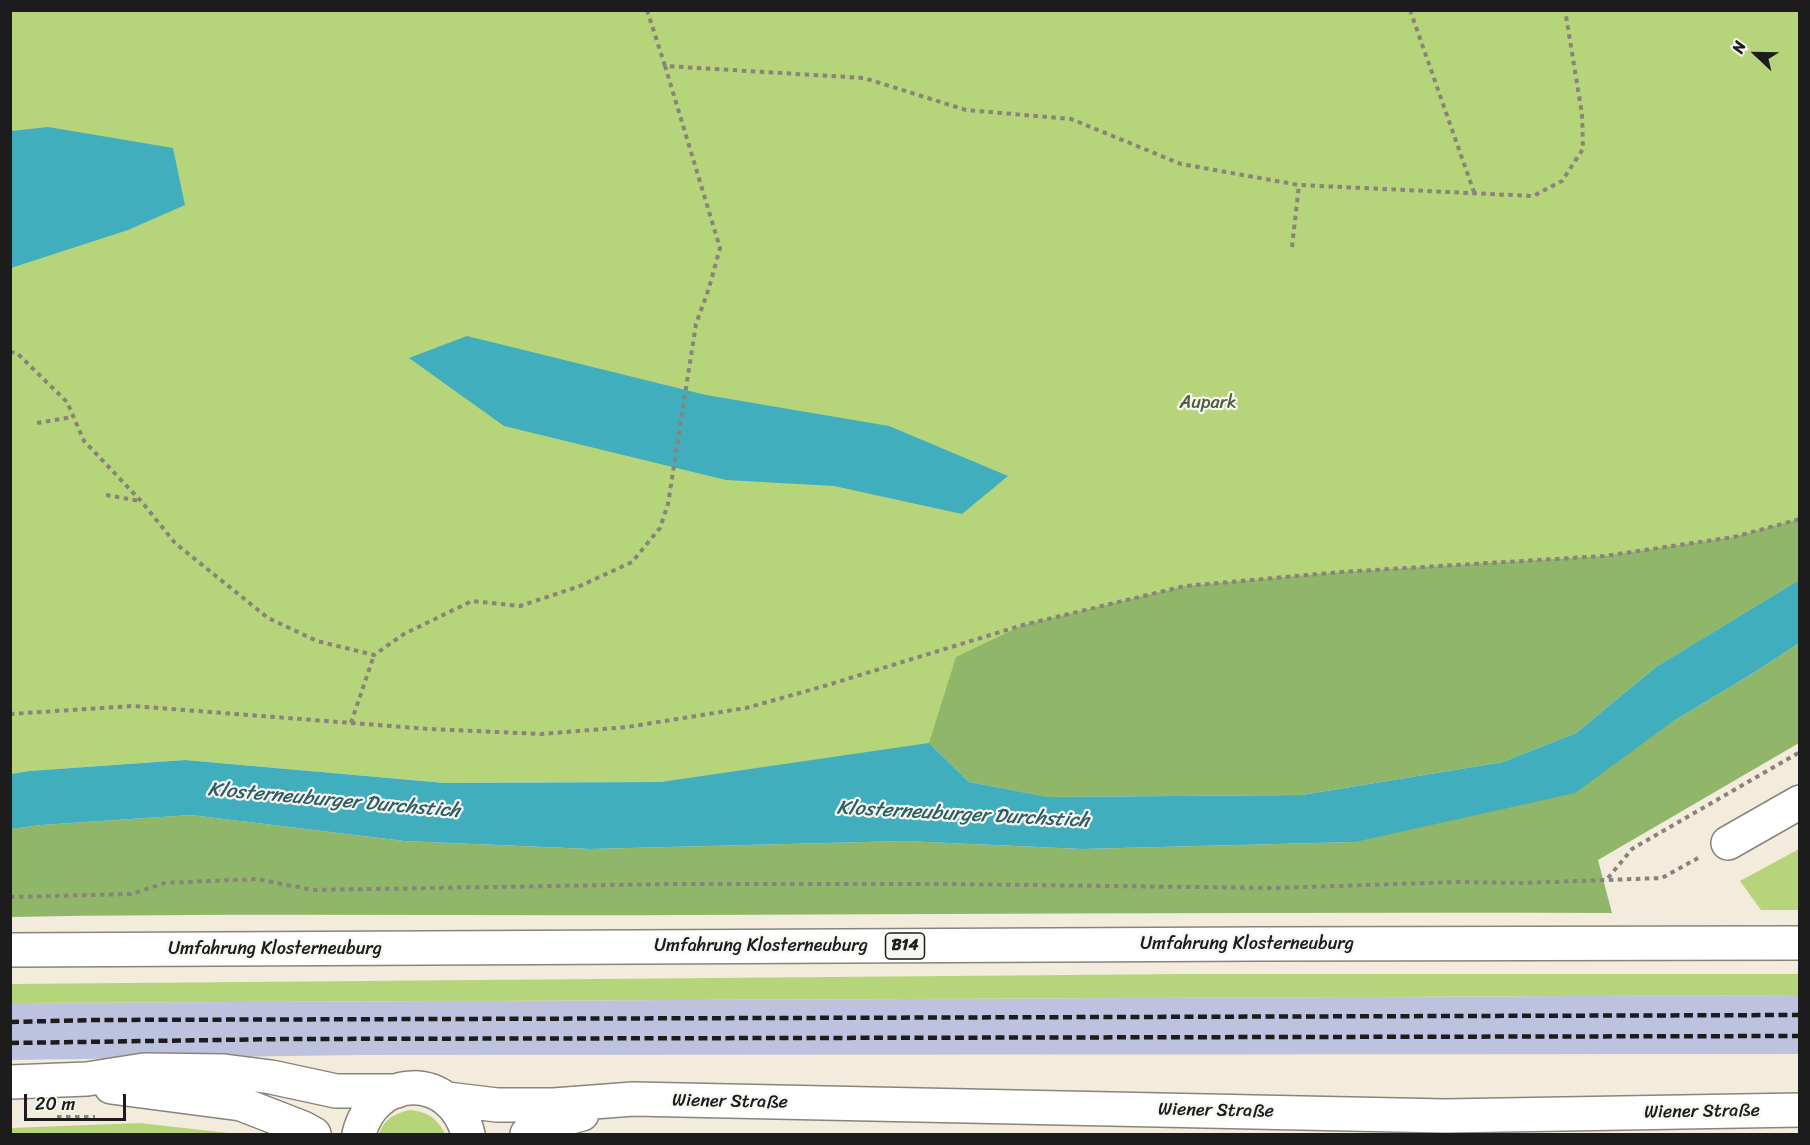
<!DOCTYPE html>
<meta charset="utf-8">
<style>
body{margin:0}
#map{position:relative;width:1810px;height:1145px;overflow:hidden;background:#f3ebdb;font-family:Sriracha,sans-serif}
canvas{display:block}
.frame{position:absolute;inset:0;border:12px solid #1c1c1c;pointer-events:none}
.north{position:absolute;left:1726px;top:24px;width:60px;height:60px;-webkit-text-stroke:4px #f6f6f2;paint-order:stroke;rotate:292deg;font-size:16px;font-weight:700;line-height:24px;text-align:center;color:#1c1c1c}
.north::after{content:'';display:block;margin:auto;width:21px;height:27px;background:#1c1c1c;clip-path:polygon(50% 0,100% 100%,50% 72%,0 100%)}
.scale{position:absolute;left:24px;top:1094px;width:102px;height:27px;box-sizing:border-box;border:3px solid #1c1c1c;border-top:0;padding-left:8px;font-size:18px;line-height:21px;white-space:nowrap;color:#1c1c1c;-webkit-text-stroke:4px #f6f6f2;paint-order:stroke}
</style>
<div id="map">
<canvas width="1810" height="1145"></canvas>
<div class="frame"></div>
<div class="north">N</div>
<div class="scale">20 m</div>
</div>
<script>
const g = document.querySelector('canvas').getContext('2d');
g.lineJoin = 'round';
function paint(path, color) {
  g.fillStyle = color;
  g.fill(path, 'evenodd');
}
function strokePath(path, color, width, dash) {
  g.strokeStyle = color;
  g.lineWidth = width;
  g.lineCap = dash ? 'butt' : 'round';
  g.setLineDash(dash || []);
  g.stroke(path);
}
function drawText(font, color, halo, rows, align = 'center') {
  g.font = font + ' Sriracha,sans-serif';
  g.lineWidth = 4.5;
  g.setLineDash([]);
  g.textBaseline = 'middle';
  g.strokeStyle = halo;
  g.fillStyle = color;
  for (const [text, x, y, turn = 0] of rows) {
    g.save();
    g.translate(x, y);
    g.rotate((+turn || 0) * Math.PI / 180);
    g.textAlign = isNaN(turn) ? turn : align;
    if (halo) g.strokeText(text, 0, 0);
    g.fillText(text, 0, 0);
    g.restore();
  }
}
const industrial = new Path2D(`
 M1799,995l1,59 -1439,1 -350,5 -1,-57z`);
const green = new Path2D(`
 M11,11h1788v569l-143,87 -834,92 -162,23 -215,1 -260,-23 -156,11 -18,3z
 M1799,849v61h-38l-21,-29z
 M1186,974h613l1,21 -1790,8 1,-19z
 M410,1110c18,2 27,8 35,24h-66c5,-15 16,-21 31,-24z
 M140,1123l97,11h-226v-6z`);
const forest = new Path2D(`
 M1799,519v61l-143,87 -80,66 -73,29 -201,33 -255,2 -78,-15 -40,-39 27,-86 67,-32 162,-39 156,-14 263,-16 130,-19z
 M1799,643v100l-201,117 14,53c-308,-1 -617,1 -925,2 -226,1 -451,-2 -676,2l-1,-88 31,-4 150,-10 213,26 186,8 315,-8 177,8 273,-7 317,-120 83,-50z`);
const water = new Path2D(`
 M48,127l125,21 12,57 -57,25 -117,38v-137z
 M467,336l239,59 183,31 119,50 -46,38 -128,-28 -108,-6 -222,-54 -95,-68z
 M1799,580v63l-44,29 -83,50 -97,71 -220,49 -273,7 -177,-8 -315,8 -186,-8 -213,-26 -150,10 -30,4v-55l18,-3 156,-11 260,23 215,-1 269,-39 40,39 79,15 254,-2 201,-33 73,-29 80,-66z`);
const path = new Path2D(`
 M647,10l18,56
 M1410,10l65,185
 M1292,247l7,-62
 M10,352l7,1 50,49 17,39 57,60 34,42 93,75 49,23 57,14 30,-21 68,-33 48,5 60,-20 52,-24 28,-34 8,-24 28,-180 13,-36 11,-40 -55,-182 199,12 102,32 105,9 110,45 118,21 234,11 29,-15 21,-32 -1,-35 -17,-104
 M37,423l36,-6
 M106,495l34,6
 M10,714l123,-8 296,23 113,5 85,-7 119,-19 75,-21 202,-62 162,-39 156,-14 263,-16 130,-19 66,-18
 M351,723l23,-68
 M1608,878l24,-29 168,-97
 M10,897l121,-3 34,-11 92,-4 56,11 359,-6h274l329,4 183,-6 66,1 138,-5 36,-20
 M57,1117h38`);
const minor = new Path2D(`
 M1728,843l72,-41
 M10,1082l77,-3 57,-9 80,1 47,6 65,14h61
 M111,1087l130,17 62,24 11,6
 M447,1099l50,6h57l79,-6 812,17 355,-6
 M359,1134c15,-61 93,-62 109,0
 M527,1134l22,-11 33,-9`);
const major = new Path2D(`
 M10,950l1251,-6 539,-1`);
const rail = new Path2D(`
 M10,1022l85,-2 1705,-5
 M10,1043l276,-4 1514,-3`);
const shields = [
 [905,946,39]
];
const shieldNames = [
 ["B14",905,946]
];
const parkNames = [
 ["Aupark",1208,403]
];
const streetNames = [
 ["Umfahrung Klosterneuburg",1247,944],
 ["Umfahrung Klosterneuburg",761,946],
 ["Umfahrung Klosterneuburg",275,949],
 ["Wiener Straße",730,1102,1],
 ["Wiener Straße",1216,1111,1],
 ["Wiener Straße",1702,1112,-1]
];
const waterNames = [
 ["Klosterneuburger Durchstich",334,801,5],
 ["Klosterneuburger Durchstich",963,815,3]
];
paint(industrial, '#bdc3de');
paint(green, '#b6d47a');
paint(forest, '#90b66a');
paint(water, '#40aebd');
strokePath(minor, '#88847c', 36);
strokePath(major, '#88847c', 36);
strokePath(path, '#88847c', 4, [4.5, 4.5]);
strokePath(minor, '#fff', 33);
strokePath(major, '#fff', 33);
strokePath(rail, '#1c1c1c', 4.5, [9, 4.5]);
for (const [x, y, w] of shields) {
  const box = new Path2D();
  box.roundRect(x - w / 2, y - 13, w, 26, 4.5);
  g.fillStyle = '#f6f6f2';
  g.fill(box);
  strokePath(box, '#1c1c1c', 1.5);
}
drawText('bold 16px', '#1c1c1c', null, shieldNames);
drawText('18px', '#525c3d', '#f6f6f2', parkNames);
drawText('18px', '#1c1c1c', '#f6f6f2', streetNames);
drawText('italic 20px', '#2c5e64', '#f6f6f2', waterNames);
</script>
